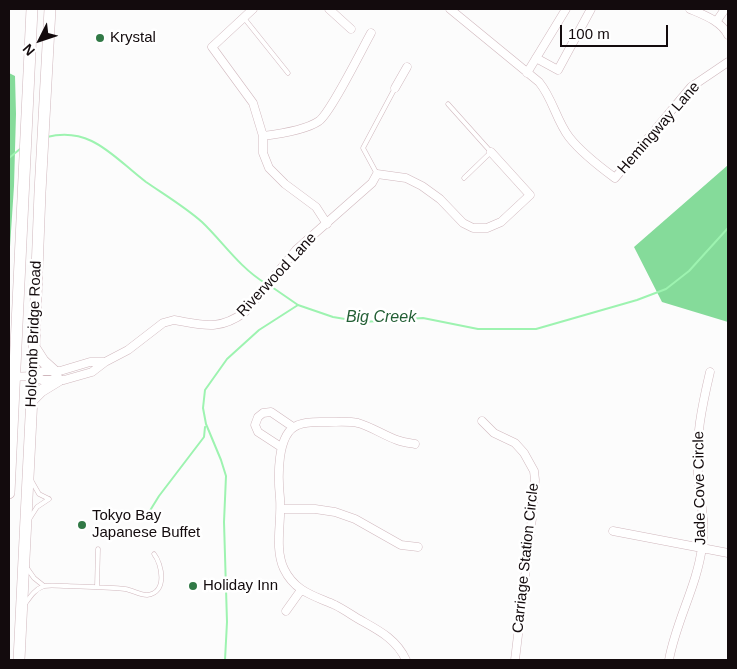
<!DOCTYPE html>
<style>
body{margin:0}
#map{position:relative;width:737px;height:669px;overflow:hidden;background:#fcfcfc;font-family:Helvetica,sans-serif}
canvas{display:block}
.frame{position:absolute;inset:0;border:10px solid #130b0d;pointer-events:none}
.north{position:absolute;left:15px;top:15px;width:50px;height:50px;-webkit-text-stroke:4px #fff;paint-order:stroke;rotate:229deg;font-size:14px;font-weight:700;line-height:20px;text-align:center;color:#130b0d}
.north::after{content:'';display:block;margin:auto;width:18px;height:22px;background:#130b0d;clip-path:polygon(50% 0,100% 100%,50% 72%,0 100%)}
.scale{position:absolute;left:560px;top:25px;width:108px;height:22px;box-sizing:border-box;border:2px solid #130b0d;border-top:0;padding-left:6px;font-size:15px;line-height:18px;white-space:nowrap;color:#130b0d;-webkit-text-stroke:4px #fff;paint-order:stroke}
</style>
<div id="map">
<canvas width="737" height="669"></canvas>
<div class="frame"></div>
<div class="north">N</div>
<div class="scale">100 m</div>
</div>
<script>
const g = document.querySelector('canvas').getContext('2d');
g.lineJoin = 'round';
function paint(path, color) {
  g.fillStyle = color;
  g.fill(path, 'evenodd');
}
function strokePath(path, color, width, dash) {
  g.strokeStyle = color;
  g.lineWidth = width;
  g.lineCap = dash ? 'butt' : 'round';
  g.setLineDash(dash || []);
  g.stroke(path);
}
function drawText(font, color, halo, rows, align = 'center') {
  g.font = font + ' Helvetica,sans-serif';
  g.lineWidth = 5;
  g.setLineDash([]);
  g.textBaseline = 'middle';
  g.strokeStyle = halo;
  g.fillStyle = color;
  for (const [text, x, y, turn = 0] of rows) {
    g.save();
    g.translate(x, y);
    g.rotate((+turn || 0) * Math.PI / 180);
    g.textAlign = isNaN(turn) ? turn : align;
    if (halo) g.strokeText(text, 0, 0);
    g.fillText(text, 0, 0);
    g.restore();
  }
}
const forest = new Path2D(`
 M9,73l6,3 1,38 -2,72 -5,76z
 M728,165v157l-66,-20 -28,-55z`);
const stream = new Path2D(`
 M47,137c45,-11 67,21 99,45 19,13 39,25 56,40 21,20 37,45 63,61
 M9,158l11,-9
 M269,285l29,20 35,12 30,5 60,-4 55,11h58l101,-29 29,-11 23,-18 39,-43
 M146,517l13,-21 45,-59 1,-10
 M225,660l2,-38 -3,-100 2,-46 -5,-16 -15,-36 -3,-16 2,-18 22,-31 32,-29 39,-25`);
const lane = new Path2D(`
 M244,18l44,55
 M448,104l43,48 -27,26
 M377,174l-14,-26 32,-60
 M31,480l8,14 10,5
 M30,518l7,-11 12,-8
 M27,568l7,10 10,8
 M97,587l1,-38
 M25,604c5,-7 10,-15 19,-18 7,-1 16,0 23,0 19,1 39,1 58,3 7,1 15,6 22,6 21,-2 15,-31 7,-41`);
const street = new Path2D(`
 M253,9l-41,38 41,56 10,33v17l6,15 16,16 31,23 11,17
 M329,9l22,20
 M450,9l89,73c14,17 17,38 30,55 11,14 31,30 46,41l76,-91 37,-25
 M690,9c14,6 31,12 38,26
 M716,22l9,-13
 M536,58l22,12 33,-61
 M527,73l39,-64
 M395,88l12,-21
 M263,136c16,-2 43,-6 56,-15 12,-9 43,-72 52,-88
 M33,376l9,4h22l28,-8 13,-10 23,-12 35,-27 11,-3c30,5 45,11 71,-8l51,-62 76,-67 5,-9 29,4 16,8 18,13 23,24 10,5h14l14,-6 29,-27 -39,-43
 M9,377l24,-1 10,-5h17l30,-9h15
 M482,421l12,12 21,10 9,10 10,18 1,9 -3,38 -17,142
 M281,447l-23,-15 -3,-7 3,-8 5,-4 8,-1 22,15
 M281,509h34l20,3 20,7 46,26 17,2
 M613,531l115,22
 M286,611l15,-21
 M406,660c-9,-20 -26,-29 -44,-39 -9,-5 -17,-11 -27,-16 -20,-9 -40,-13 -51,-36 -10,-21 -2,-48 -4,-71 -2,-19 -4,-65 18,-73 9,-4 20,-3 30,-3 10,0 21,-1 30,1 14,4 25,12 39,17 5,2 12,3 18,4
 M669,660c7,-39 28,-74 33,-113 4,-25 -2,-48 -4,-73 -3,-35 4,-68 12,-102`);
const primary = new Path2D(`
 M34,347l9,14 11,10
 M32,400l9,-9 18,-11
 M9,493l23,-484
 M19,660l14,-284 7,-184 10,-183`);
const markers = [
 [100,38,5,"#317946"],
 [82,525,5,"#317946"],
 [193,586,5,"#317946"]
];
const poiNames = [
 ["Krystal",110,38],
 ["Tokyo Bay",92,516],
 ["Japanese Buffet",92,533],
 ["Holiday Inn",203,586]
];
const streetNames = [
 ["Hemingway Lane",659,128,-49],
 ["Riverwood Lane",277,275,-47],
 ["Holcomb Bridge Road",34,334,-88],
 ["Jade Cove Circle",700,488,-91],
 ["Carriage Station Circle",526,558,-84]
];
const waterNames = [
 ["Big Creek",381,318]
];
paint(forest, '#85db9a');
strokePath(stream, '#9df3b0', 2);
strokePath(lane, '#d0b7bd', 5);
strokePath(street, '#d0b7bd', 9);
strokePath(primary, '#d0b7bd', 12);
strokePath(lane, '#fff', 4);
strokePath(street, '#fff', 8);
strokePath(primary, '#fff', 11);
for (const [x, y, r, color] of markers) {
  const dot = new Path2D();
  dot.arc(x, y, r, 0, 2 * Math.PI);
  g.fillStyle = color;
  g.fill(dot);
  strokePath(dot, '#fff', 2);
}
drawText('15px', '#130b0d', '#fff', poiNames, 'left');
drawText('15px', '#130b0d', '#fff', streetNames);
drawText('italic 16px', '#235f35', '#fff', waterNames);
</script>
